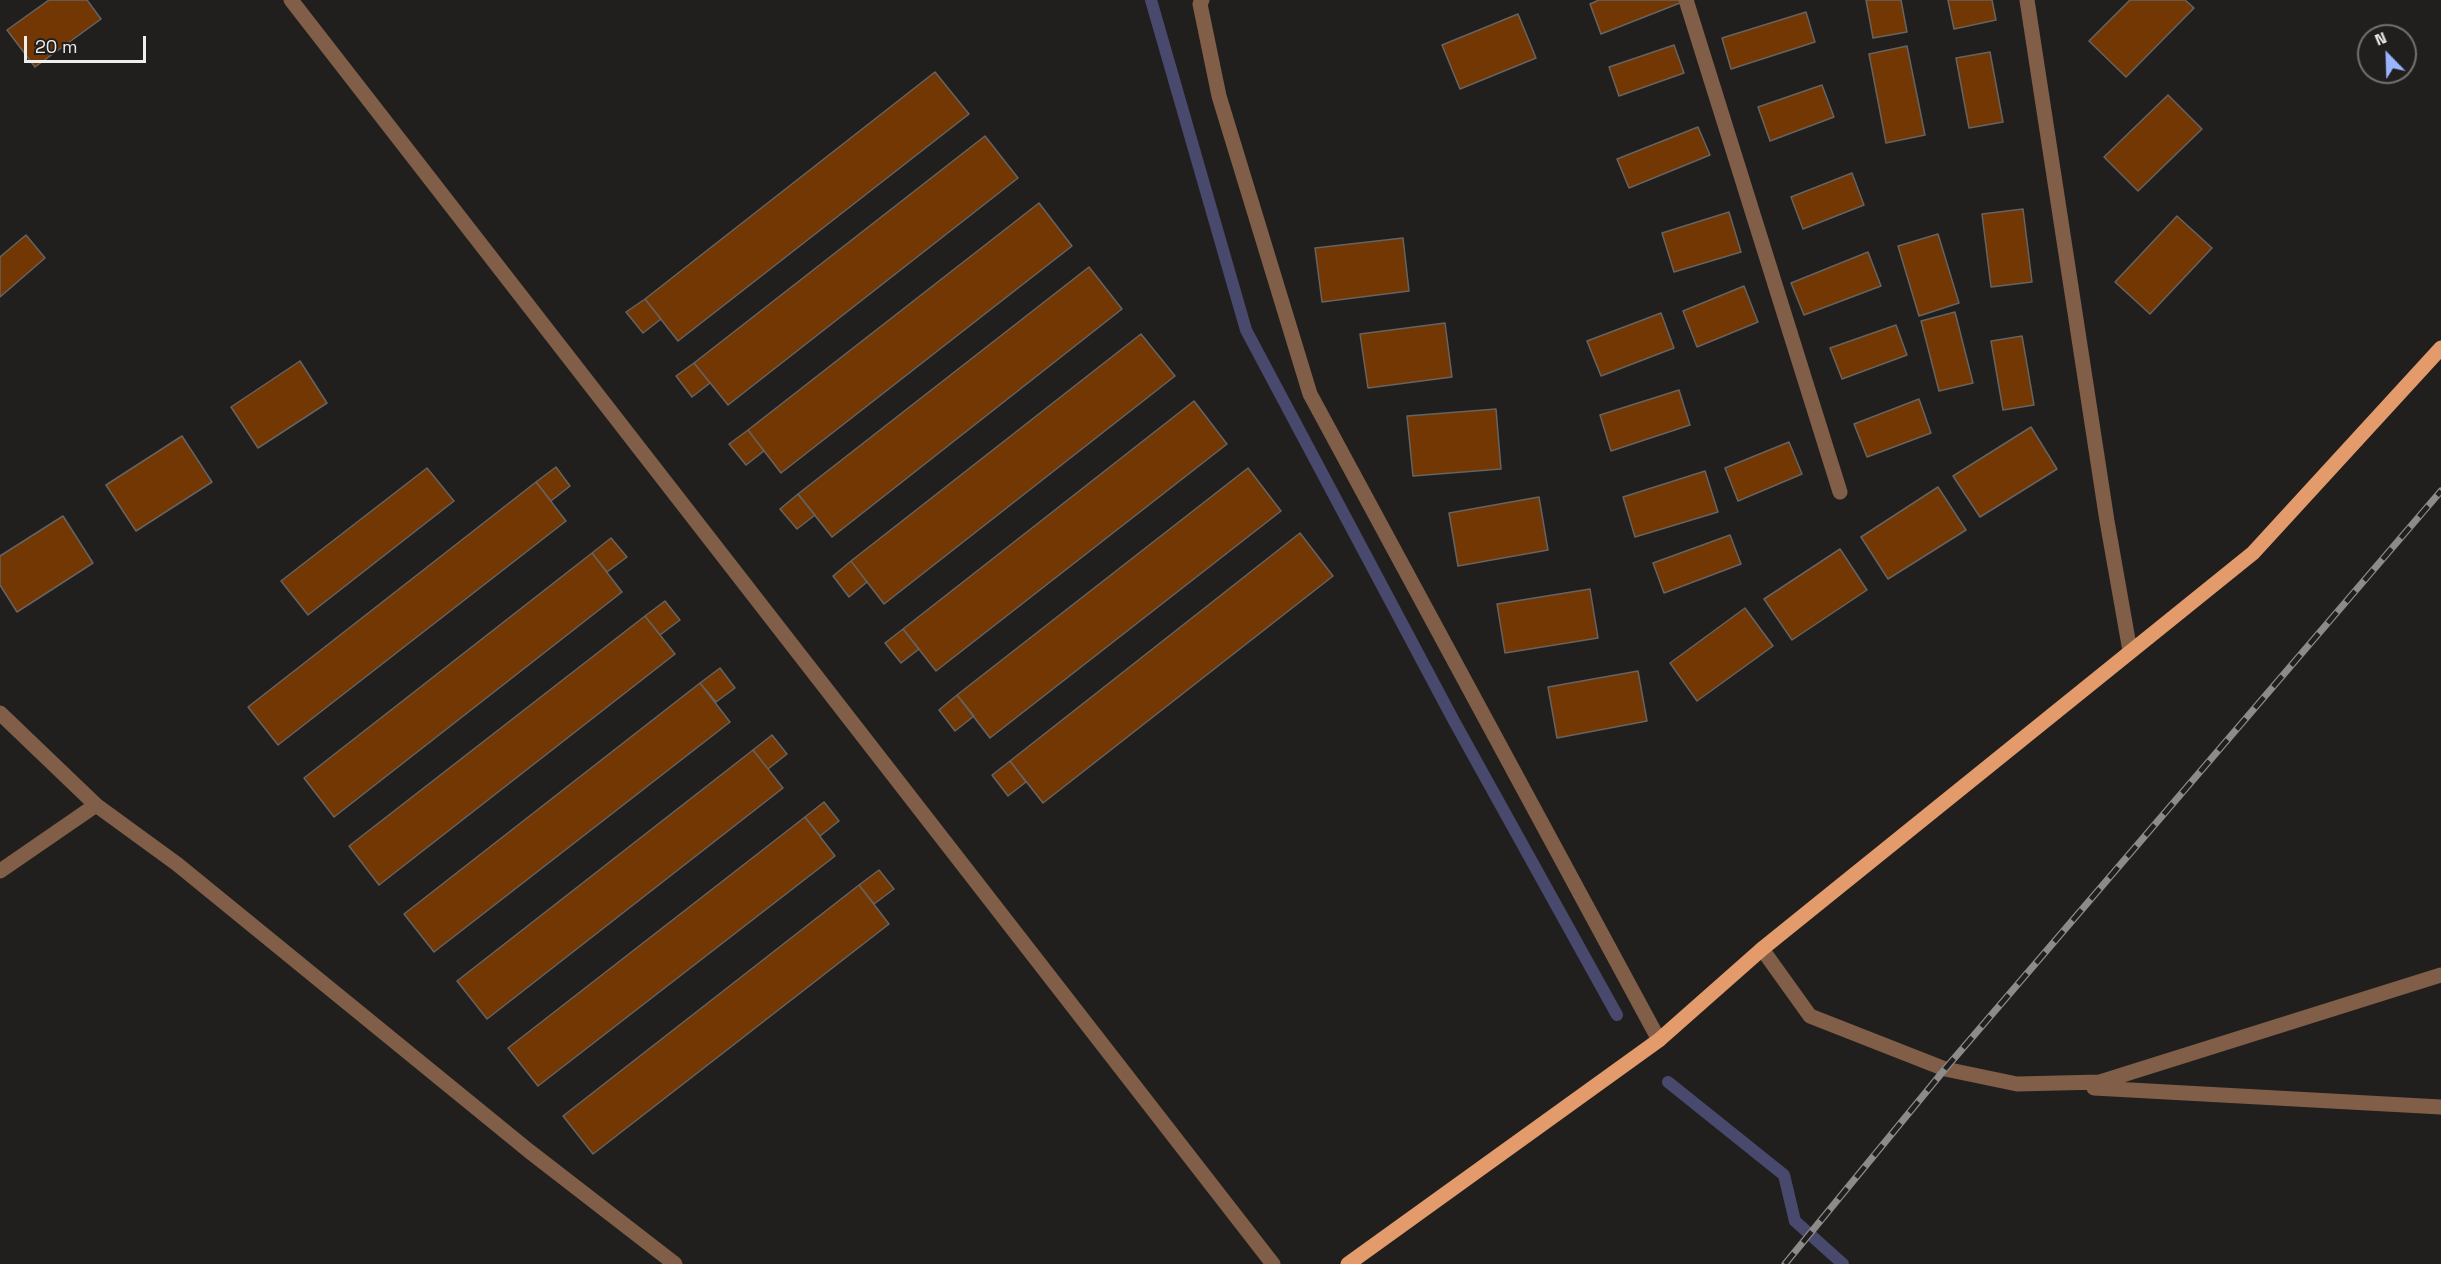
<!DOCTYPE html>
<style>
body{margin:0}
#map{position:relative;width:2441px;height:1264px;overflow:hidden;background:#211f1e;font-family:"Space Grotesk",sans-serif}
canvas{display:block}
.north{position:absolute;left:2357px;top:24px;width:60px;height:60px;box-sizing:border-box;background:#211f1e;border:2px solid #747271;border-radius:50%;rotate:337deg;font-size:16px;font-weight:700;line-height:24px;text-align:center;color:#f0eeed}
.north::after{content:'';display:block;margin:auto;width:21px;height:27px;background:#98b5fd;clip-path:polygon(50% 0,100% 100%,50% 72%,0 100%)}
.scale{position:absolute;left:24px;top:36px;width:122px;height:27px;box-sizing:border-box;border:3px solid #f0eeed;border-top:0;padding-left:8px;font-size:18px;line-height:21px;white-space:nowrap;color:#f0eeed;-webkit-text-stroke:4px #211f1e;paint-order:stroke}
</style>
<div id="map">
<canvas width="2441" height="1264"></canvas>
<div class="north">N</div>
<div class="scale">20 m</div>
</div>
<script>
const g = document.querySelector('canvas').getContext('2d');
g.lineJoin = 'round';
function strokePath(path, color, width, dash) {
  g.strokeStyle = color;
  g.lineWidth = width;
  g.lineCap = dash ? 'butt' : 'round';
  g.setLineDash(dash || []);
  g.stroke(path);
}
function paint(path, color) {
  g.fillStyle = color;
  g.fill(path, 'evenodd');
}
const stream = new Path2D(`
 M1151,0l95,330 208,391 163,294
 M1668,1082l116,93 11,46 48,43`);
const building = new Path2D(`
 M49,0h38l14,19 -66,48 -28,-37z
 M1599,0h86v1l-84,33 -11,-30z
 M1866,0h35l6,32 -34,6z
 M1948,0h44l4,20 -42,9z
 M2130,0h55l9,8 -68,69 -37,-36z
 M1806,12l9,30 -84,27 -9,-31z
 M1518,14l18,44 -76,31 -18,-44z
 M1674,45l10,28 -65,23 -10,-29z
 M1907,46l18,89 -39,8 -17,-89z
 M1990,52l13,70 -34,6 -13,-70z
 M935,72l34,42 -291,227 -33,-42z
 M1822,85l12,32 -64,24 -12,-34z
 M2168,95l34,34 -64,62 -34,-34z
 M1698,127l12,28 -81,33 -12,-29z
 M985,136l33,42 -290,227 -34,-42z
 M1852,173l12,32 -61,24 -12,-32z
 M1039,203l33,43 -291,227 -33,-43z
 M2023,209l9,73 -41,5 -9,-73z
 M1729,212l12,40 -67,20 -12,-39z
 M2177,216l35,32 -62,66 -35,-32z
 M1938,234l21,69 -40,13 -21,-70z
 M26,235l19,23 -45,39v-40z
 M1403,238l6,53 -87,11 -7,-54z
 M1868,252l13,34 -77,29 -13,-32z
 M1089,267l33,42 -290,228 -34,-43z
 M1744,286l14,36 -61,25 -14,-36z
 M645,299l16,20 -18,14 -17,-21z
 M1955,312l18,71 -34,8 -18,-70z
 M1661,313l13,35 -73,28 -14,-35z
 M1445,323l7,54 -84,11 -8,-54z
 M1896,325l11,30 -65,24 -12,-31z
 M1141,334l34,42 -291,228 -33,-43z
 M2022,336l12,69 -31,5 -12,-69z
 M300,361l27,42 -69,45 -27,-41z
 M694,363l16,20 -18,14 -16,-21z
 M1679,390l11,35 -79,26 -11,-36z
 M1919,399l12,34 -64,24 -13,-33z
 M1194,401l33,43 -291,227 -33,-42z
 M1496,409l5,60 -88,7 -6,-60z
 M2031,427l26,42 -77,48 -27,-41z
 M748,430l16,21 -18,14 -17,-21z
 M182,436l30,46 -76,49 -30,-46z
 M1789,442l13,32 -64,27 -13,-33z
 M556,467l14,19 -19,15 -15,-19z
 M427,468l27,33 -146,114 -27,-34z
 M1248,468l33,43 -291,227 -33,-43z
 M1705,471l13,41 -83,25 -12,-40z
 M536,482l30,39 -288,224 -30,-38z
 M1938,487l28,43 -78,49 -27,-42z
 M798,494l17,21 -18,14 -17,-20z
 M1539,497l9,53 -90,16 -9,-53z
 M63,516l30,47 -76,49 -17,-27v-29z
 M1300,533l33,43 -290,227 -33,-42z
 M1730,535l11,29 -77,29 -11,-30z
 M611,538l16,19 -20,15 -15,-19z
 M1840,549l27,41 -75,50 -28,-41z
 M592,553l30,39 -288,225 -30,-39z
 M851,561l16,21 -18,15 -16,-21z
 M1590,589l8,49 -93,15 -8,-49z
 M665,601l15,19 -20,15 -15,-19z
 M1745,608l28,38 -76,55 -27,-38z
 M645,616l30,38 -296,231 -30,-39z
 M903,629l16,20 -18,14 -16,-20z
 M720,668l15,20 -19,14 -16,-19z
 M1638,671l9,50 -90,17 -9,-51z
 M700,683l30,39 -296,230 -30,-38z
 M957,695l17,21 -19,15 -16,-21z
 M772,735l15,19 -19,15 -15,-19z
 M753,750l30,38 -296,231 -30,-38z
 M1010,761l16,21 -18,14 -16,-21z
 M824,802l15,19 -19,15 -15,-19z
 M805,817l30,39 -297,230 -30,-38z
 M879,870l15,19 -20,15 -15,-19z
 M859,885l30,39 -296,230 -30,-38z`);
const minor = new Path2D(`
 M291,0l982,1264
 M1202,0l-2,4 19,92 91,298 349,646
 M1686,0l154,492
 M2027,0l80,521 23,130
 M0,713l96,92
 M0,871l96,-66 81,59 352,287 146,113
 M1762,949l48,67 135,53 72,15 83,-2 341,-107
 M2094,1088l347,19`);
const major = new Path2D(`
 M1348,1264l311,-224 103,-91 491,-396 188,-205`);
const rail = new Path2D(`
 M1785,1264l160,-195 496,-578`);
strokePath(stream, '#49496e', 12);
paint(building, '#723702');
strokePath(building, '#666462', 1.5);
strokePath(minor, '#815e47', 15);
strokePath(major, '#e49b6c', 15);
strokePath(rail, '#8d8b8a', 7);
strokePath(rail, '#211f1e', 4.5, [14]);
</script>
